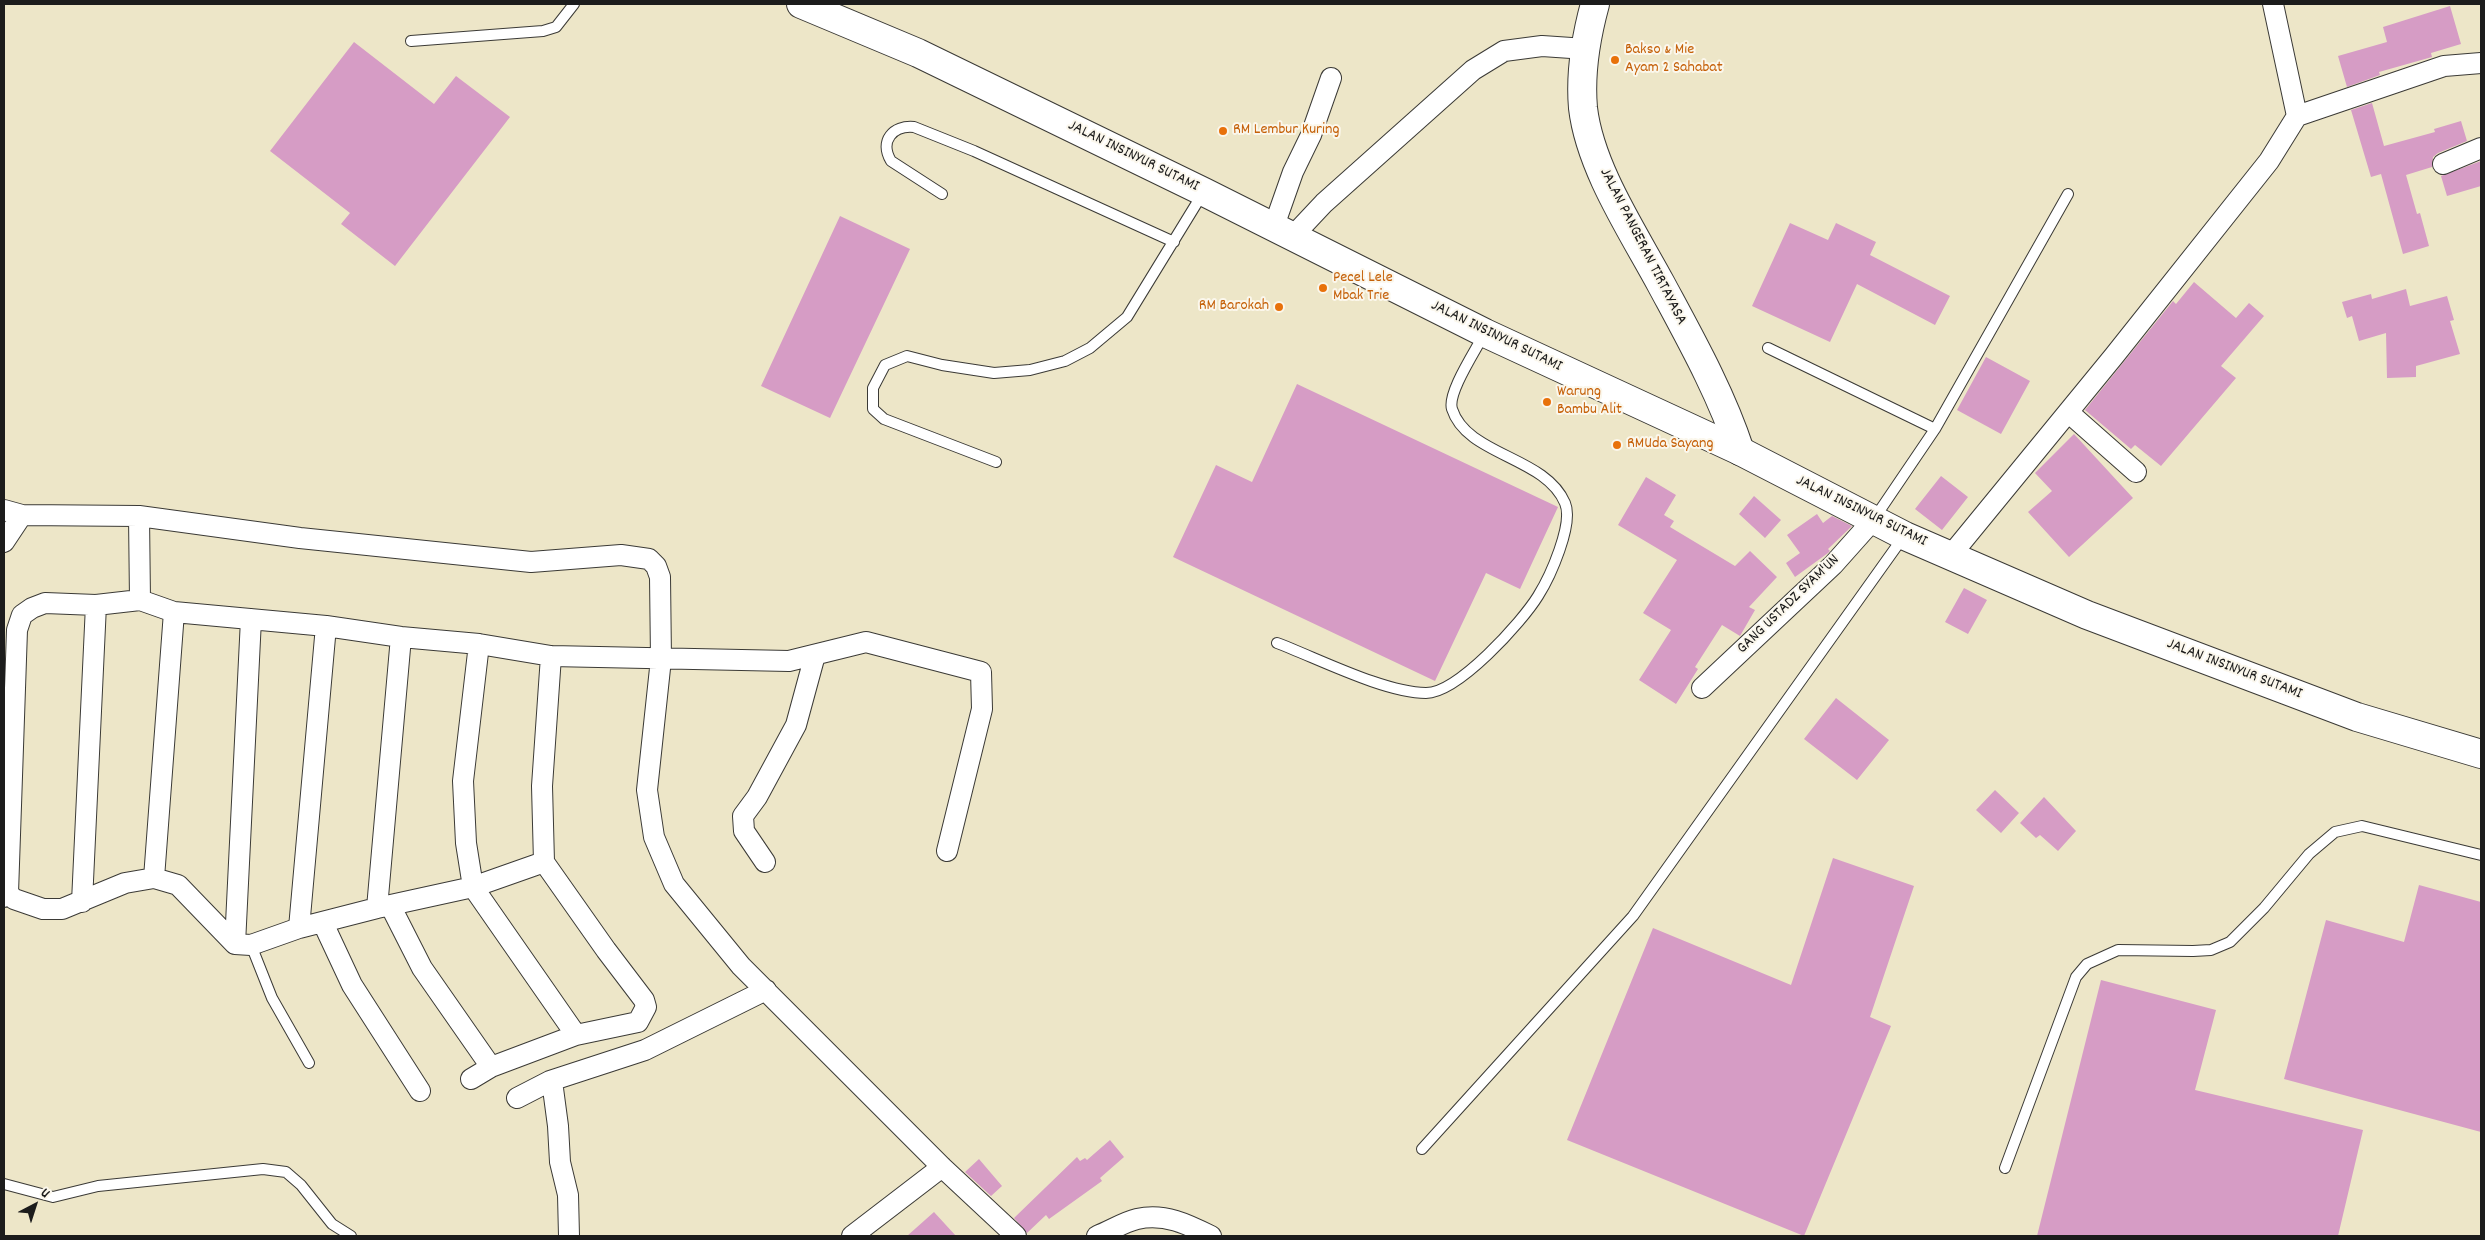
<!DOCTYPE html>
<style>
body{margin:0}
#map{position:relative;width:2485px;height:1240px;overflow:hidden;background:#ede6c8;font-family:Dekko,sans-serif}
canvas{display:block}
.frame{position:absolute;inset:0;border:5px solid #1c1c1c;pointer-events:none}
.north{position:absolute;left:10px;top:1180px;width:50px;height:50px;-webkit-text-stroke:4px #fbf7ec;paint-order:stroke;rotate:40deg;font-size:14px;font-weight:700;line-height:20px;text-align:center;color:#1c1c1c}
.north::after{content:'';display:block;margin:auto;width:18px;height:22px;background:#1c1c1c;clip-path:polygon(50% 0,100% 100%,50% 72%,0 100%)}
</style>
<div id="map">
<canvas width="2485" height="1240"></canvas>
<div class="frame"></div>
<div class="north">U</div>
</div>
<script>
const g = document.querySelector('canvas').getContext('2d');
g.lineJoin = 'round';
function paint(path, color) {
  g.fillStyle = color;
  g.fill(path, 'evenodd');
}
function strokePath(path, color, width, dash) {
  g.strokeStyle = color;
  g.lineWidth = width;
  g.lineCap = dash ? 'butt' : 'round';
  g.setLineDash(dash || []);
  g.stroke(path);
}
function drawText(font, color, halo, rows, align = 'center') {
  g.font = font + ' Dekko,sans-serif';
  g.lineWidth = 4;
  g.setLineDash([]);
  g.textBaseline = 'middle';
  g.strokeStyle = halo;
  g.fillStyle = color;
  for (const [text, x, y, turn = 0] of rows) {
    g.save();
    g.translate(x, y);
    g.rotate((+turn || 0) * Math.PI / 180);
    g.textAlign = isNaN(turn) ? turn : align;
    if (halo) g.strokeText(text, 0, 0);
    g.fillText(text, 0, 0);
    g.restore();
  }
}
const building = new Path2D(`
 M2450,6l11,38 -30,9 1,4 -53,15 1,3 -33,12 -9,-31 49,-14 -4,-15z
 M354,42l80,62 22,-28 54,41 -115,149 -54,-42 9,-11 -80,-62z
 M2372,103l12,43 51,-14 -1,-3 27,-8 6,20 -29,12 -5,4 -1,10 -26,8 11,39 3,-1 9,33 -26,8 -22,-80 -10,3 -20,-67z
 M2481,161v25l-34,10 -6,-20z
 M840,216l70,33 -80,169 -69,-32z
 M1790,223l38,17 8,-17 40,19 -6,13 80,41 -15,29 -78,-41 -27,58 -78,-36z
 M2194,282l42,36 13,-15 15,13 -43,50 15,12 -75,88 -26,-21 -4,4 -46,-39 88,-109 3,3z
 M2406,289l4,17 37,-10 7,24 -4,1 10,33 -44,12v11l-29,1 -1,-45 -27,8 -7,-25 -5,2 -5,-16 29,-8 1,5z
 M1986,357l44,24 -29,53 -44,-24z
 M1297,384l261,123 -38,82 -34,-16 -51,108 -262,-124 43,-92 36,17z
 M2074,434l59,64 -64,59 -41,-45 24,-21 -17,-18z
 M1941,476l27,21 -26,33 -27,-21z
 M1646,477l30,18 -12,20 10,6 -4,6 65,39 15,-15 27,26 -28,30 6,3 -15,26 -18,-11 -27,42 3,2 -22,35 -37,-24 32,-50 -28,-17 34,-53 -59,-35z
 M1754,496l27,24 -16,18 -26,-24z
 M1817,514l6,9 9,-7 20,10 -24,23 2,2 -2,2 -33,24 -9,-14 14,-10 -13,-18z
 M1964,588l23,12 -19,34 -23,-12z
 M1836,698l53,42 -32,40 -53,-41z
 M1995,790l24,23 -18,20 -25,-23z
 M2044,797l32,34 -18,20 -18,-16 -4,3 -16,-15z
 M1833,858l81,28 -44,131 21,9 -87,210 -237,-96 86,-212 138,57z
 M2419,885l62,17v230l-197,-53 42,-159 78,22z
 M2101,980l115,30 -21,80 168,40 -25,106h-301z
 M1110,1140l14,17 -24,21 2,3 -53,38 -3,-4 -19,18 -13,-15 63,-61 3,4 5,-3 2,2z
 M979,1159l23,27 -11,10 -26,-24z
 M934,1212l22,24h-49z`);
const lane = new Path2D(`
 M411,41l132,-10 13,-4 18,-23
 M942,194l-51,-33c-12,-20 2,-36 23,-34l60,24 200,91
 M1768,348l167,81
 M996,462l-112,-43 -11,-10v-21l12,-23 22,-9 35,9 52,8 36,-3 35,-9 25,-13 37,-31 76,-124
 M1874,519l61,-90 133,-235
 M1277,643c40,15 108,50 149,50 32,0 96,-71 112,-97 12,-19 36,-72 27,-93 -20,-47 -98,-47 -113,-94 -5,-16 24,-59 32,-75
 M251,945l21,53 37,65
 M1422,1149l211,-233 271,-380
 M2005,1168l71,-191 11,-13 31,-14 75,1 18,-1 19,-8 34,-34 45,-54 26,-22 27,-6 119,29
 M4,1184l49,13 45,-11 165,-17 23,3 15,13 31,39 19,12`);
const street = new Path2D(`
 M2297,116l147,-50 37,-3
 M2443,164l38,-16
 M1274,226l19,-54 18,-37 20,-57
 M1293,236l31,-33 149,-133 31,-19 38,-5 44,3
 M2068,412l68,60
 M4,510l18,5 117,1 161,22 231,24 90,-7 28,4 7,7 4,11 1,82 -14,131 7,47 20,47 67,82 201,201 74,69
 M139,516l1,84
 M4,542l18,-27
 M1951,555l163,-199 155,-195 28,-45 -24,-112
 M401,637l-24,271 96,-21 71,-25
 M479,644l-16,137 3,62 7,44 103,148
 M1702,688l131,-123 41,-46
 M765,862l-21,-31 -1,-15 14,-19 39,-72 19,-70
 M154,878l20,-266
 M8,893l9,-263 5,-15 10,-7 13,-5 51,2 44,-5 34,12 152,14 75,11 78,7 72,12 238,5 77,-19 115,30 1,37 -35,142
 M4,897l4,-4 6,6 29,10h19l63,-26 29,-5 24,7 57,59 16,1 48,-17 78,-20
 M82,902l14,-297
 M390,905l32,63 69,99
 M323,923l29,62 68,106
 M299,928l27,-302
 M235,944l16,-325
 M471,1079l20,-12 85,-32 62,-13 8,-15 -2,-7 -38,-50 -62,-88 -2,-76 9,-130
 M552,1081l6,45 2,36 8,33 1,41
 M517,1098l33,-17 95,-31 121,-60
 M852,1236l90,-69
 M1097,1236c13,-5 27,-14 40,-17 28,-6 50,5 74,17`);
const primary = new Path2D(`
 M1595,4c-9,33 -15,70 -12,104 7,60 50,124 78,176 29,54 60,109 79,167`);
const highway = new Path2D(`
 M801,4l117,49 286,139 281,141 255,118 165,85 182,79 270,102 124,37`);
const markers = [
 [1615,60,5,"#e8710a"],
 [1223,131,5,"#e8710a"],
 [1323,288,5,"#e8710a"],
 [1279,307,5,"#e8710a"],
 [1547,402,5,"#e8710a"],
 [1617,445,5,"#e8710a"]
];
const foodNames = [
 ["Bakso & Mie",1625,51],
 ["Ayam 2 Sahabat",1625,69],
 ["RM Lembur Kuring",1233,131],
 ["Pecel Lele",1333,279],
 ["Mbak Trie",1333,297],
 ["RM Barokah",1269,307,"right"],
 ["Warung",1557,393],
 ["Bambu Alit",1557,411],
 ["RMUda Sayang",1627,445]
];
const streetNames = [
 ["JALAN INSINYUR SUTAMI",1133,157,26],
 ["JALAN PANGERAN TIRTAYASA",1642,247,63],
 ["JALAN INSINYUR SUTAMI",1496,337,26],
 ["JALAN INSINYUR SUTAMI",1861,512,26],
 ["GANG USTADZ SYAM'UN",1789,605,-44],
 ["JALAN INSINYUR SUTAMI",2234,670,21]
];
paint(building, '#d69cc5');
strokePath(lane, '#3b3a36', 12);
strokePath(street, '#3b3a36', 22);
strokePath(primary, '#3b3a36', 30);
strokePath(highway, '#3b3a36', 30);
strokePath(lane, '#fff', 10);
strokePath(street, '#fff', 20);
strokePath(primary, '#fff', 28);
strokePath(highway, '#fff', 28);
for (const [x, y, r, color] of markers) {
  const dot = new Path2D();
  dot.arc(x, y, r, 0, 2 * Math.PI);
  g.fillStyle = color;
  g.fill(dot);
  strokePath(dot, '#fbf7ec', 2);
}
drawText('16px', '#c56008', '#fbf7ec', foodNames, 'left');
drawText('16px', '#1c1c1c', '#fbf7ec', streetNames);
</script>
